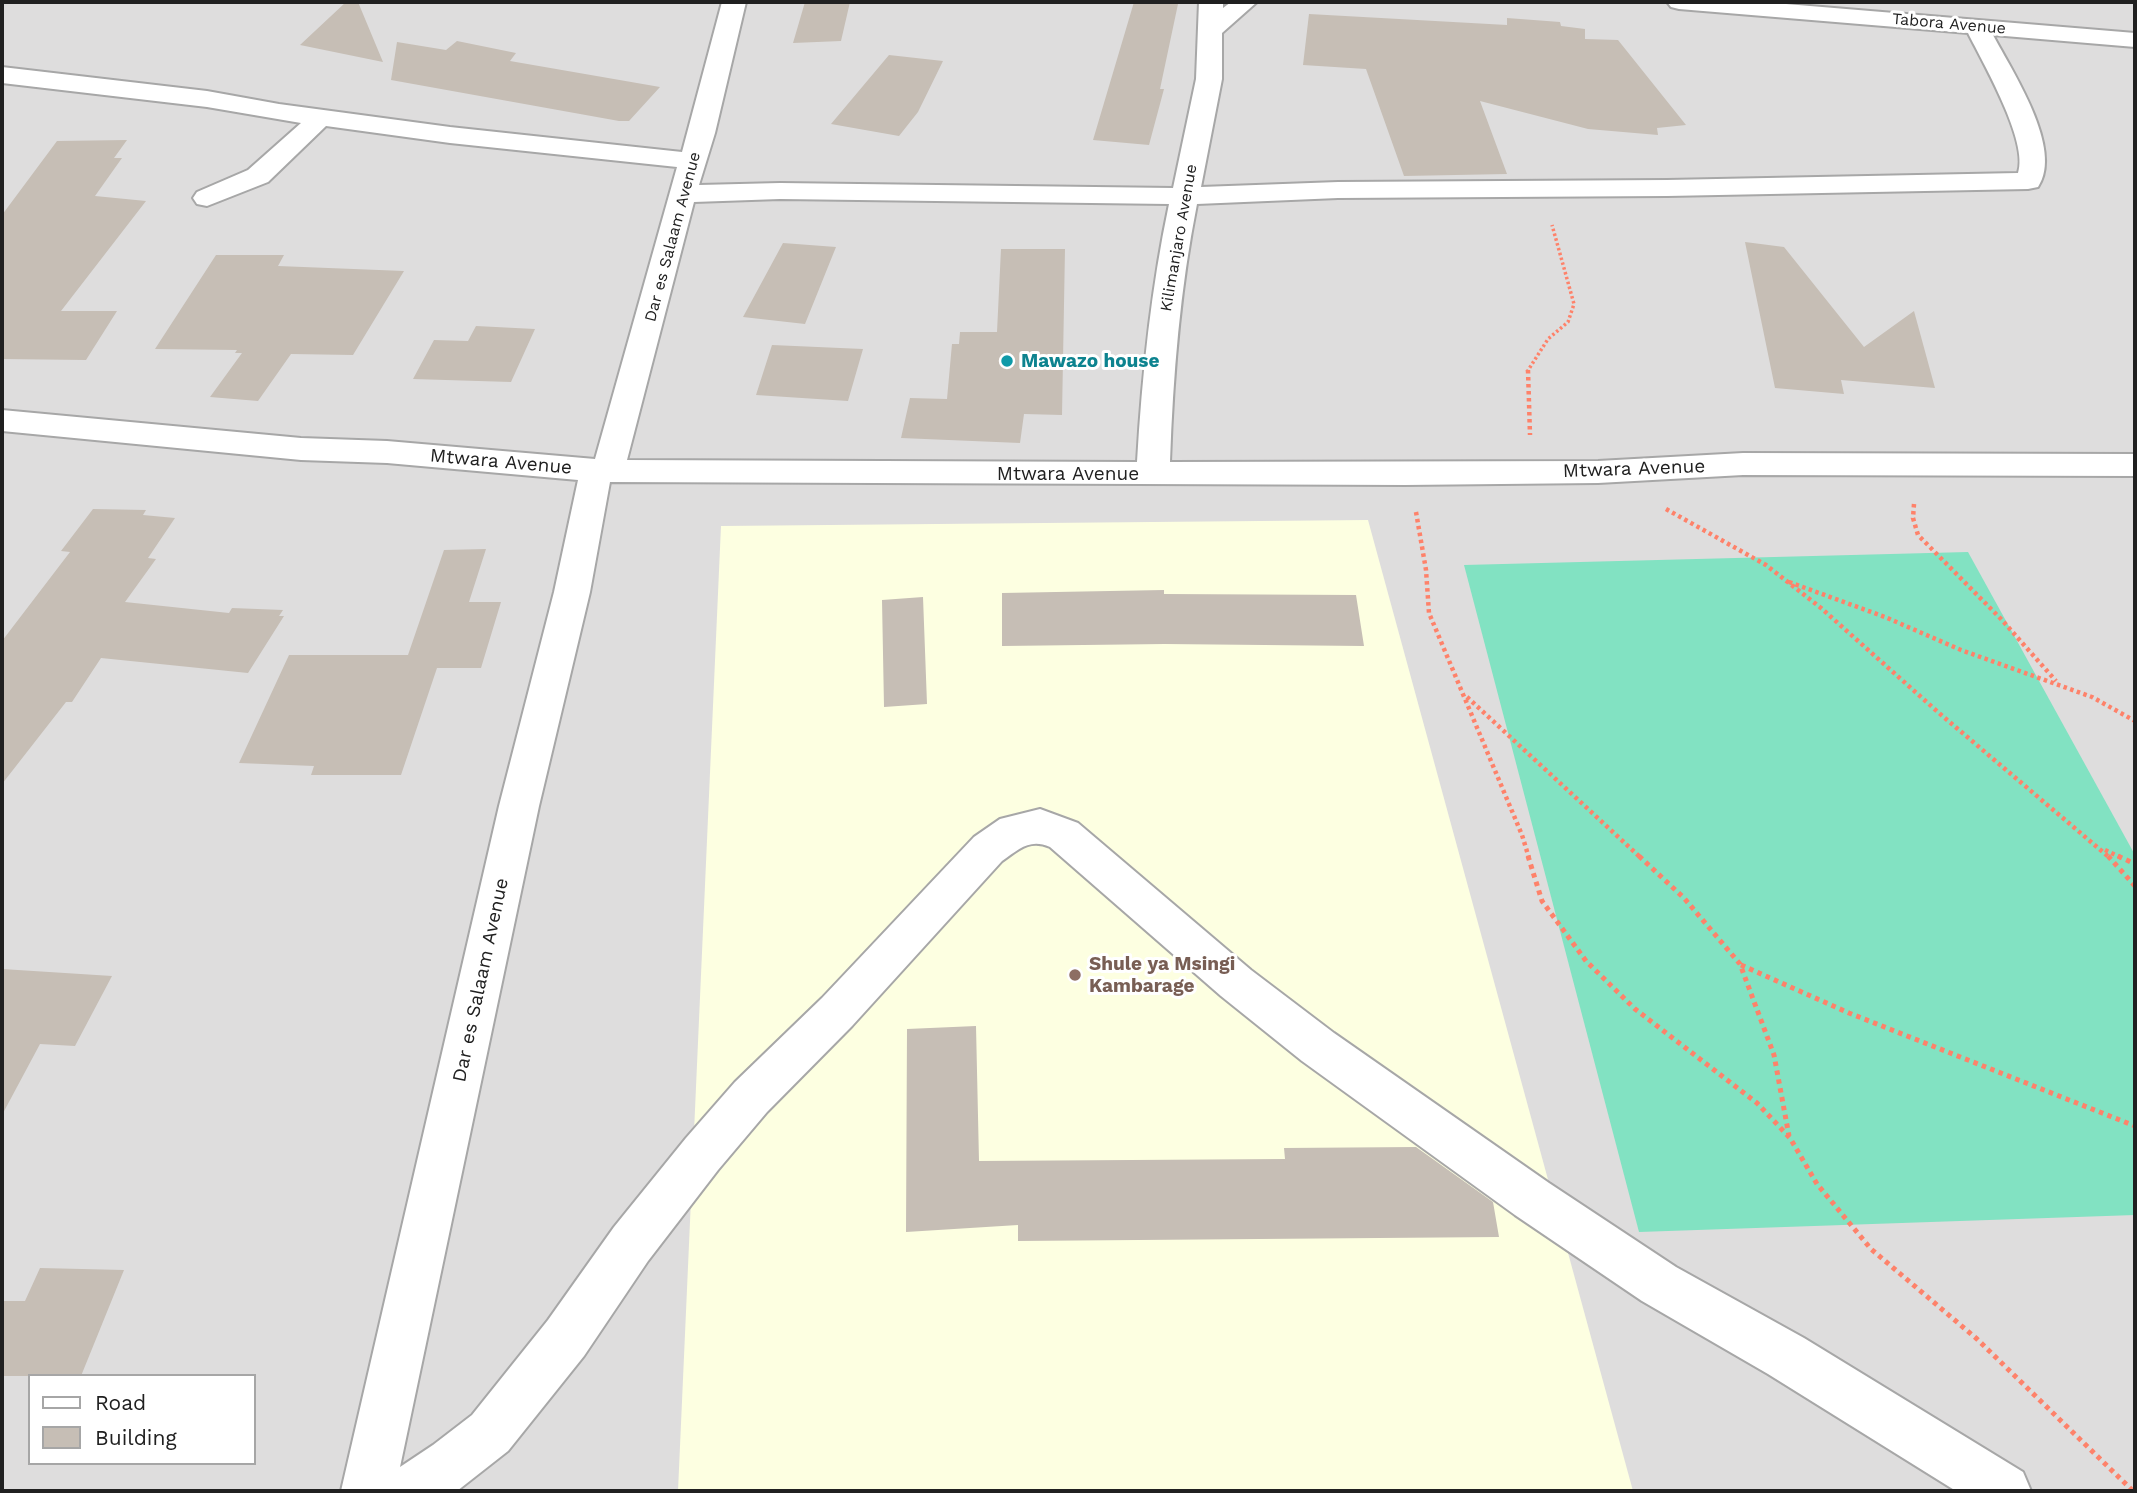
<!DOCTYPE html>
<style>
body{margin:0}
#map{position:relative;width:2137px;height:1493px;overflow:hidden;background:#f1eee6;font-family:"Work Sans",sans-serif}
canvas{display:block}
.frame{position:absolute;inset:0;border:4px solid #202020;pointer-events:none}
.legend{position:absolute;left:28px;top:1374px;width:228px;height:91px;box-sizing:border-box;background:#fff;border:2px solid #a6a6a6;margin:0;padding:9px 12px;list-style:none;font-size:21px;color:#202020}
.legend li{display:flex;align-items:center;gap:14px;height:35px}
.legend b{width:35px;border:2px solid #a6a6a6}
</style>
<div id="map">
<canvas width="2137" height="1493"></canvas>
<div class="frame"></div>
<ul class="legend">
<li><b style="height:9px;background:#fff"></b>Road</li>
<li><b style="height:19px;background:#c6beb5"></b>Building</li>
</ul>
</div>
<script>
const g = document.querySelector('canvas').getContext('2d');
g.lineJoin = 'round';
function paint(path, color) {
  g.fillStyle = color;
  g.fill(path, 'evenodd');
}
function strokePath(path, color, width, dash) {
  g.strokeStyle = color;
  g.lineWidth = width;
  g.lineCap = dash ? 'butt' : 'round';
  g.setLineDash(dash || []);
  g.stroke(path);
}
function drawText(font, color, halo, rows, align = 'center') {
  g.font = font + ' "Work Sans",sans-serif';
  g.lineWidth = 6;
  g.setLineDash([]);
  g.textBaseline = 'middle';
  g.strokeStyle = halo;
  g.fillStyle = color;
  for (const [text, x, y, turn = 0] of rows) {
    g.save();
    g.translate(x, y);
    g.rotate((+turn || 0) * Math.PI / 180);
    g.textAlign = isNaN(turn) ? turn : align;
    if (halo) g.strokeText(text, 0, 0);
    g.fillText(text, 0, 0);
    g.restore();
  }
}
const residential = new Path2D(`
 M2,2h2133v1489h-2133zM30,1376h224v87h-224z`);
const education = new Path2D(`
 M1368,520l265,971h-955l43,-965z`);
const pitch = new Path2D(`
 M1968,552l167,303v360l-496,17 -175,-667z`);
const building = new Path2D(`
 M346,2h12l25,60 -83,-17z
 M805,2h45l-9,39 -48,2z
 M1134,2l44,2 -18,85h4l-15,56 -56,-5z
 M1309,14l198,11v-7l53,4 1,4 24,3v10l33,1 68,85 -29,3 1,7 -70,-6 -108,-28 27,73 -103,2 -38,-107 -63,-4z
 M457,41l59,12 -6,8 150,26 -31,34h-10l-228,-41 6,-38 49,8z
 M889,55l54,6 -25,51 -19,24 -68,-12z
 M127,140l-13,18h8l-27,38 51,5 -85,110h56l-31,49 -84,-1v-144l55,-74z
 M1745,242l39,5 80,100 50,-36 21,77 -94,-8 3,14 -69,-6z
 M783,243l53,4 -31,77 -62,-7z
 M1001,249h64l-3,166 -38,-1 -4,29 -119,-5 9,-40 37,1 5,-55h7l1,-12h37z
 M216,255h68l-6,11 126,5 -51,84 -62,-1 -33,47 -48,-4 32,-44h-7l2,-3 -82,-1z
 M476,326l59,3 -24,53 -98,-3 21,-39 34,1z
 M772,345l91,4 -15,52 -92,-6z
 M93,509l53,1 -3,5 32,3 -27,40 8,1 -31,43 104,11 3,-5 51,2 -4,6h5l-36,57 -147,-15 -29,44h-6l-64,82v-143l68,-89 -9,-1z
 M486,549l-17,53h32l-20,66h-44l-36,107h-90l3,-9 -75,-3 50,-108h119l36,-105z
 M1164,590v4l192,1 8,51 -199,-2 -163,2v-53z
 M923,597l4,107 -43,3 -2,-107z
 M2,969l110,7 -37,70 -35,-2 -38,71z
 M976,1026l3,135 306,-2 -1,-11 132,-1 77,55 6,35 -481,4v-16l-112,7 1,-203z
 M40,1268l84,2 -43,106h-79v-75h23z`);
const pathFar2 = new Path2D(`
 M1527,372l21,-33 20,-17 6,-18 -22,-79`);
const pathFar1 = new Path2D(`
 M1528,370l2,65
 M1914,504l-1,14 5,17 83,84 55,62
 M1666,509l100,56 55,43 118,105 171,145
 M1416,512l10,58 3,43 93,222 7,23
 M1789,582l96,35 76,33 131,47 43,24
 M1467,697l174,161
 M2105,850l17,8`);
const path = new Path2D(`
 M1528,856l14,45 44,60 49,48 122,94 33,35 27,46 54,65 106,90 156,152
 M1639,856l45,42 56,66 34,91 15,81
 M2108,856l27,30
 M2118,856l17,8
 M1741,965l108,48 286,113`);
const minor = new Path2D(`
 M722,2h24l-31,131 -16,52 81,-2 393,5 23,-109 3,-77h24v6l8,-6h26l-35,31v46l-21,108 137,-5 329,-2 351,-7c11,-31 -35,-110 -50,-140l-289,-24 -8,-2 -4,-5h95l373,31v14l-142,-12c19,36 71,114 45,152l-10,2 -361,7 -329,2 -141,6c-17,85 -24,171 -27,258l428,-1 145,-8 392,1v22l-392,-1 -145,8 -193,2 -795,-3 -20,110 -51,214 -139,661 33,-22 39,-30 76,-95 66,-93 72,-89 49,-56 87,-84 152,-161 26,-18 40,-10 38,14 173,147 83,63 215,150 127,84 128,71 219,134 8,19h-75l-188,-117 -126,-73 -127,-86 -213,-154 -81,-65 -171,-149c-20,-9 -31,2 -48,14l-150,165 -85,86 -49,58 -70,91 -64,95 -76,95 -51,40h-116l158,-685 55,-214 24,-112 -191,-17 -86,-3 -299,-29v-21l299,28 86,3 208,18 82,-292 -227,-24 -124,-17 -58,56 -61,24 -10,-2 -4,-6 4,-6 51,-22 53,-47 -94,-16 -205,-24v-16l205,24 72,13 171,23 232,25zM780,199l389,5c-18,85 -27,171 -32,258l-510,-2 67,-258z`);
const markers = [
 [1007,361,7,"#0f9aa8"],
 [1075,975,7,"#8d6e63"]
];
const farStreetnames = [
 ["Tabora Avenue",1949,24,5],
 ["Dar es Salaam Avenue",673,237,-75],
 ["Kilimanjaro Avenue",1179,238,-80]
];
const cultureNames = [
 ["Mawazo house",1021,361]
];
const streetNames = [
 ["Mtwara Avenue",501,462,5],
 ["Mtwara Avenue",1634,469,-2],
 ["Mtwara Avenue",1068,474],
 ["Dar es Salaam Avenue",481,980,-78]
];
const educationNames = [
 ["Shule ya Msingi",1089,964],
 ["Kambarage",1089,986]
];
paint(residential, '#dedddd');
paint(education, '#fdffe1');
paint(pitch, '#82e2c2');
paint(building, '#c6beb5');
strokePath(minor, '#a7a7a7', 4);
strokePath(pathFar2, '#fe826a', 3.5, [2.5, 2.5]);
strokePath(pathFar1, '#fe826a', 4.5, [3.5, 3.5]);
strokePath(path, '#fe826a', 5, [4.5, 4.5]);
paint(minor, '#fff');
for (const [x, y, r, color] of markers) {
  const dot = new Path2D();
  dot.arc(x, y, r, 0, 2 * Math.PI);
  g.fillStyle = color;
  g.fill(dot);
  strokePath(dot, '#fff', 2.5);
}
drawText('16px', '#202020', '#fff', farStreetnames);
drawText('bold 19px', '#0d838f', '#fff', cultureNames, 'left');
drawText('19px', '#202020', '#fff', streetNames);
drawText('bold 19px', '#785e54', '#fff', educationNames, 'left');
</script>
